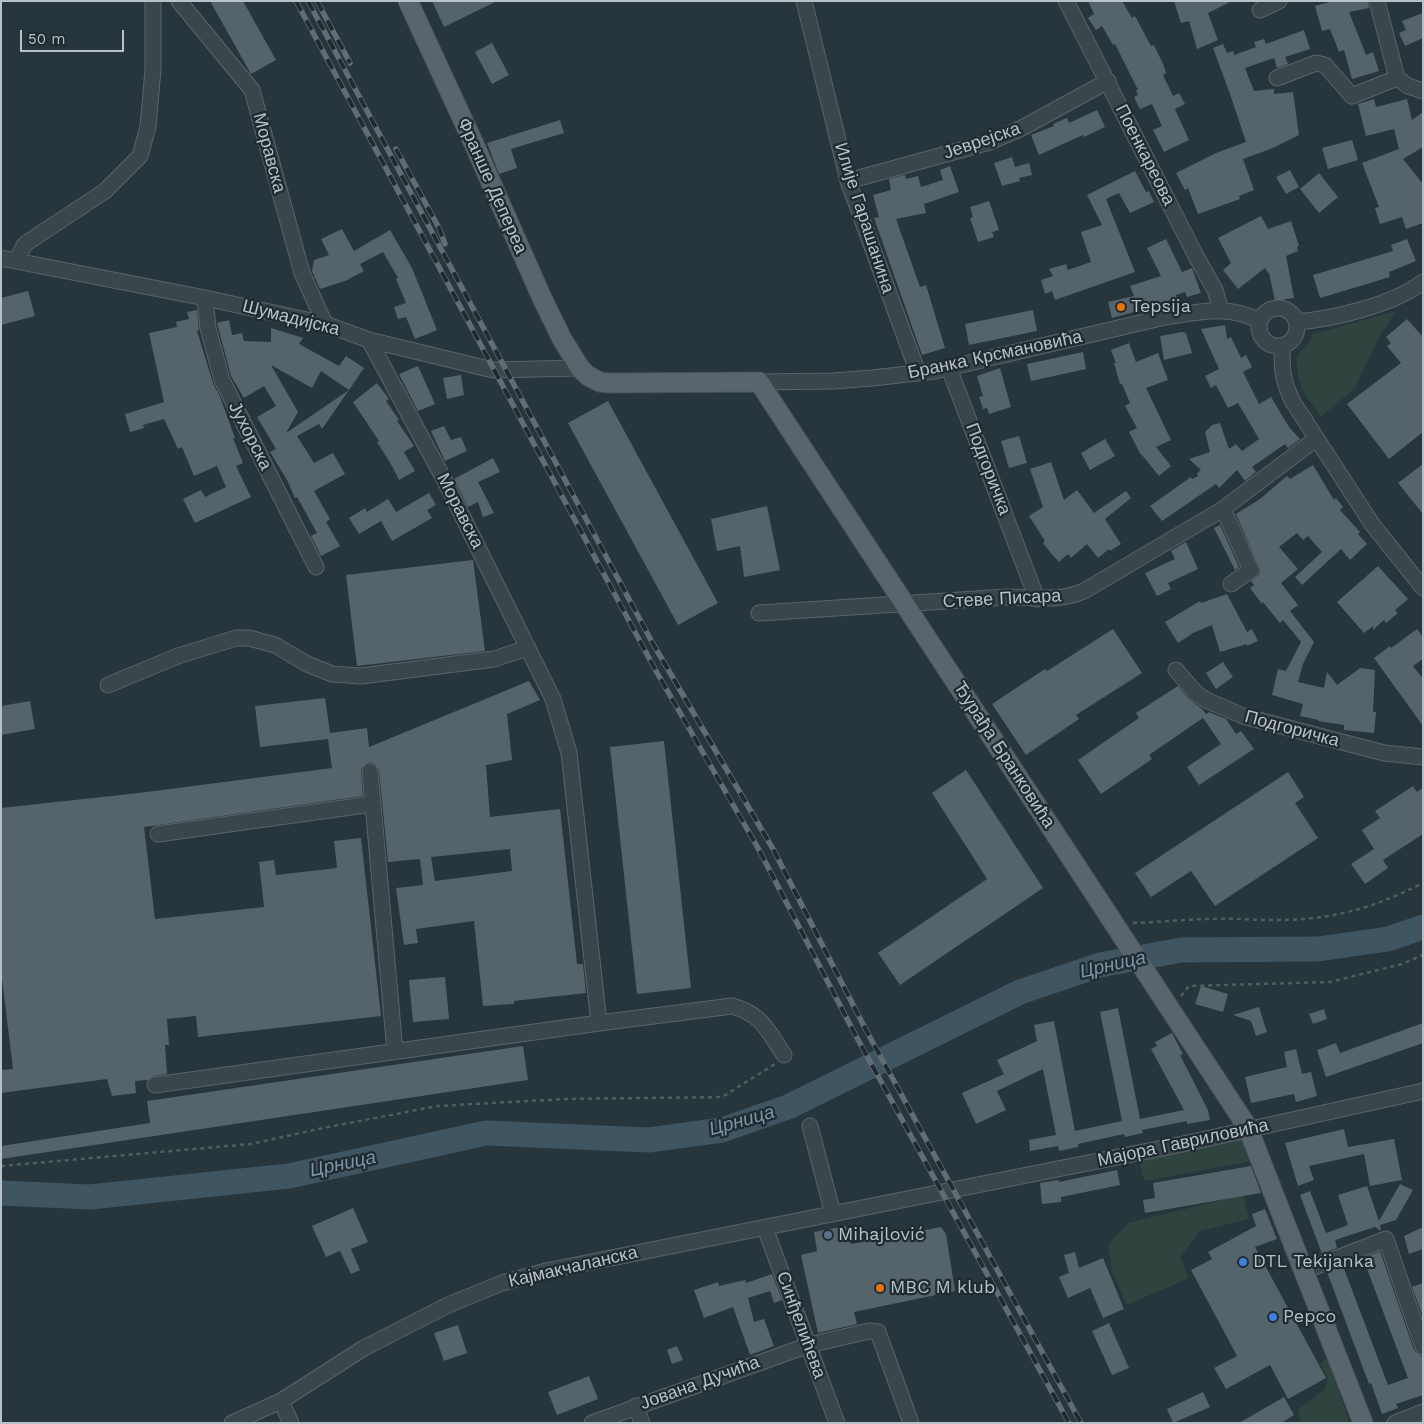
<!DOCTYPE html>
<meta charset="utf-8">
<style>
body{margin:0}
#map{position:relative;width:1424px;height:1424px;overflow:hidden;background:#27353c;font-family:"Work Sans",sans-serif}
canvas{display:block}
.frame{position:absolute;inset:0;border:2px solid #b7c1c7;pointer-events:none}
.scale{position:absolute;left:20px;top:30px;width:104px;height:22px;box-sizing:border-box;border:2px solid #b7c1c7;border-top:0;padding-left:6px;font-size:15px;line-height:18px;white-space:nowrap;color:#b7c1c7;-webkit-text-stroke:4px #202b31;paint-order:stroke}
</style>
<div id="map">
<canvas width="1424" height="1424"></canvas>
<div class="frame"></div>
<div class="scale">50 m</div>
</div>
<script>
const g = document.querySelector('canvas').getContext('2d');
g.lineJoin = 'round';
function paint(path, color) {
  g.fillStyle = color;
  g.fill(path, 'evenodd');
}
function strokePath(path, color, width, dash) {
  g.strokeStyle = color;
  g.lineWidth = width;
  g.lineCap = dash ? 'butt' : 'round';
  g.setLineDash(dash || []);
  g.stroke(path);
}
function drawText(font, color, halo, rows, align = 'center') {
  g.font = font + ' "Work Sans",sans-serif';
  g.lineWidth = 4.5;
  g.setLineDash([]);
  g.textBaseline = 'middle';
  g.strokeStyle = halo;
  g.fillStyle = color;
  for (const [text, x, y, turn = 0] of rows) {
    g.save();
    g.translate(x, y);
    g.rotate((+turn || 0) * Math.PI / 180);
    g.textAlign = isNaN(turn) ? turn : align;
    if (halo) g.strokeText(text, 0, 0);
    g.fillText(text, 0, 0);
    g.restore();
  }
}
const green = new Path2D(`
 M1396,311l-18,28 -23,49 -34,29c-16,-23 -26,-33 -24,-62l12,-12 4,-9z
 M1243,1136l10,25 -109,20 -5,-21z
 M1243,1195l6,24 -49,12 -20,26 9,21 -62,27 -15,-34 -4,-26 20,-22z
 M1327,1359l23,64h-55l6,-4 -4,-9 28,-21 3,-11 -8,-15z`);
const river = new Path2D(`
 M1,1193l89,4 199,-21 197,-43 163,7 73,-10 66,-23 232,-115 80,-27 81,-15 137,-1 70,-10 35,-12`);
const building = new Path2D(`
 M210,1h33l33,59 -25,14z
 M432,1h65l-53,26z
 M1088,1h34l10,17 3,-2 16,30 3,-1 10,21 2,7 -3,2 10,21 6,-3 6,11 -10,5 14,31 -25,12 -11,-22 9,-4 -10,-22 -12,5 -6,-12 4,-2 -2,-5h2l-23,-46 -2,1 -11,-19 -6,4 -8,-12 6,-4z
 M1174,1h58l-24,12 10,27 -21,9 -8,-28 -8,2z
 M1333,1h35l1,7 -20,4 17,43 7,-3 6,19 -27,8 -8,-29 -5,2 -9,-23 -8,2 -7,-25z
 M1423,13v25l-18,8 -6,-13 7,-3 -4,-9z
 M1304,30l6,19 -25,8 3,7 -11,4 -3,-10 -29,10 9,23 20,-2v5l19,-2 6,43 -26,13 -30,11 11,31 -15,6 1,3 -42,15 -10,-26 -3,2 -9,-17 40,-20 30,-11 -16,-48 -17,-46 10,-4 4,9 6,-2 1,4 22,-8 -2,-5 10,-3 2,5z
 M492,43l17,32 -17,9 -17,-32z
 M1374,99l2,8 31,-8 5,21 11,-8v35l-20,12 20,25v39l-17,6 -4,-12 -22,7 -5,-16 4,-1 -17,-44 37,-14 -5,-20 -28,7 -8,-32z
 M1097,110l8,17 -21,10 -1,-2 -44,20 -8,-20 23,-9 -1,-2 14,-6 2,5z
 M560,120l4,13 -53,16 6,19 -18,6 -12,-31z
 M1352,140l6,20 -30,9 -6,-21z
 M1012,157l3,10 14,-4 3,12 -13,3 1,3 -18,5 -8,-23z
 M950,166l9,26 -35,12 2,9 -30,6 24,68 6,-2 19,63 -23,7 -48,-137 5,-1 -6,-22 18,-5 -2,-11 11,-3 5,-1 1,4 12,-3 3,11 22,-7 -3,-10z
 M1290,170l9,17 -13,7 -10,-17z
 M1135,171l11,21 3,-1 5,11 -24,11 -11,-20 -13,6 29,73 -80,28 -3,-9 -7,3 -4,-14 12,-4 -4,-7 17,-5 2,6 23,-8 -10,-30 21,-7 -15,-30z
 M1319,173l19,24 -19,16 -19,-24z
 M989,201l10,29 -7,2 2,5 -16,5 -8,-24 3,-1 -3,-10z
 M1261,216l7,13 23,-8 8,25 -2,1 1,4 -12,5 8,42 -19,3 -6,-28h-1l-3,-5 -27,21 -15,-19 8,-7 -13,-25z
 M342,229l12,22 36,-21 22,38 25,62 -22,9 -9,-22 -8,2 -4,-12 12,-4 -10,-24 2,-1 -15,-26 -23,12 4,7 -19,10 -25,8 -8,-18 2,-11 15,-5 -8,-16z
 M1166,239l16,33 10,-4 9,25 -14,4 -2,-5 -9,3 1,3 -20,6 -1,-3 -22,8v3l-22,6 -4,-16 26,-6 -4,-10 31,-10 -14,-28z
 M1407,239l9,22 -27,11 1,5 -70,21 -7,-23 80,-24 -2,-6z
 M28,291l7,25 -34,9v-27z
 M197,310l2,20 -2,1 16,52 7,14 15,41h-2l10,25 -7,3 15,31 -56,26 -12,-24 18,-9 4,7 21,-10 -9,-21 -23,10 -12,-29 -4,2 -14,-30 -21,6 1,3 -14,4 -5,-18 39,-12 -15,-69 28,-6 -1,-5 13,-3 -2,-7z
 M1033,310l4,21 -68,14 -4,-21z
 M1407,319l16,18v95l-34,27 -42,-55 54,-41 -14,-17 4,-3 -5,-6z
 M229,320l3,15 10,-2 2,8 27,1v-14l32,10 -4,6 40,22 7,-10 18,12 -15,22 -28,-19 -9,17 -41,-23 27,47 -12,21 63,-43 -27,39 -3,-5 -22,12 17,27 19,-10 12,21 -31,17 16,28 -4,3 14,24 -19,10 -10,-20 6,-3 -20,-36 -2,1 -8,-18 -17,-28 6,-3 -19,-32 19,-11 -12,-20 -20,12 -13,-22 -14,-53z
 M1225,325l2,14 4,-2 10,21 5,-3 6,12 -9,5 16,32 12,-7 18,30 11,12 -12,9 -3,-4 -33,23 4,5 -11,9 -8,-11 -18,18 -3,-4 -54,37 -12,-15 41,-29 1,2 6,-3 -1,-3 4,-3 -12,-11 21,-7 -5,-20 7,-7 8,-2 9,26 7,-5 6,7 17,-12 -21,-36 -10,5 -12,-23 -5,3 -6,-12 14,-7 -18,-40z
 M1182,332l4,1 6,20 -28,7 -4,-24z
 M1129,343l7,19 22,-9 10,27 -22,8 25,52 -15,7 15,19 -12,10 -17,-21h-1l-12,-23 8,-4 -12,-22 5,-3 -8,-19h-2l-6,-21h2l-5,-13z
 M1083,352l3,17 -55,12 -4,-17z
 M418,366l17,38 -17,7 -19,-37z
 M1000,368l11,39 -22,7 -2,-6 -4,1 -4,-12 4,-1 -6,-20z
 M461,375l3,20 -17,4 -4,-21z
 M377,383l12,16 -3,2 13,19 -2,1 17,25 -10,6 11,19 -16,9 -7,-14 -15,-24 2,-1 -26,-39z
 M608,401l110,202 -40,22 -110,-202z
 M444,426l7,14 10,-3 6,14 -22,10 -14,-30z
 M1019,436l8,27 -18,5 -8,-27z
 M1105,439l10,17 -25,14 -9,-17z
 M493,458l7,14 -22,10 16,31 -11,4 -5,-15 -10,5 -14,-28z
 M1051,462l13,38 13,-10 17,23 32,-22 5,7 -26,21 16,25 -11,7 -1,-2 -11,9 -11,-14 -16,14 -3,-4 -9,8 -9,-10 -7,-9 2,-2 -16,-25 14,-9 -13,-38z
 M1423,464v50l-25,-31z
 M1313,465l21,35 2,-2 7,9 -3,3 20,22 -2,2 9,10 -17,16 -9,-11 -39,36 -7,-8 27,-25 -14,-16 -5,4 -6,-7 -18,14 19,22 -17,14 17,22 -8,6 24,31 -11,22 -5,18 26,6 3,-16 10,13 23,-17 15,2 -2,42h3l-2,21 -30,-3v-5l-26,-4v-1l-18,-4 3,-12 -31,-9 6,-26 8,2 15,-29 -18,-22 -3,3 -17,-21 -1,2 -12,-16 4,-3 -3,-4 8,-6 1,-5 -24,-56 24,-15 27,-23 3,3z
 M429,493l7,12 -9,5 5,8 -40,23 -11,-20 -22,13 -10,-16 16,-10 2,4 21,-13 8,13z
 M767,506l13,64 -36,7 -4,-31 -23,5 -6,-32z
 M1220,525l19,42 -4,3 -21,-42z
 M1186,542l12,27 -30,14 3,6 -14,7 -12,-23 30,-14 -4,-8z
 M473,560l12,91 -128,15 -11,-91z
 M1378,566l30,33 -13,11 3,3 -12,10 -2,-3 -11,10v-4l-9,7 -27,-31z
 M1227,594l20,38 5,-3 6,12 -11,5v-2l-27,8 -8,-27 -19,8 -15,10 -13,-21 35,-21 1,2z
 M1113,629l29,44 -66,42 3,4 -53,36 -34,-51 53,-35 2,2z
 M1417,629l6,8v22l-10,7 10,13v47l-49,-68 16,-12 1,2z
 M1223,662l10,15 -17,12 -10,-16z
 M529,681l11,19 -33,14 5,46 -26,5 4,52 70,-8 17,155h6l3,29 -72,8v3l-31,2 -9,-85 -58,8 2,14 -14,2 -8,-57 27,-3 -3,-26 -32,3 -9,-92 -5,-7 -5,-1 -7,5 -1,4 2,25 -219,31 11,92 109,-12 -5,-45 15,-2 2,15 61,-7 -3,-27 27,-3 20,178 -183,21 -2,-21 -29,3 2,26h-4l2,29 -13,2 -6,4 -13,1 1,12 -24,3 -5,-17 -106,14v-23l12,-1 -12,-98v-163l138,-15 193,-25 -4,-29 -68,8 -5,-41 70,-8 5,35 37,-5 2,19zM510,849l2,22 -77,10 -4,-24z
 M1178,686l11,13 13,10 4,5 3,-2 17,7 10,15 5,-3 13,18 -55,36 -12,-18 34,-23 -18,-26 -54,37 3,4 -51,35 -23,-34 61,-42 -3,-5z
 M30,701l5,28 -34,6v-29z
 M664,741l27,247 -54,6 -27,-247z
 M966,770l77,118 -143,97 -22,-32 109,-74 -55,-86z
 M1288,772l16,25 -9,6 23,35 -103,68 -24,-35 -40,26 -16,-24z
 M1413,786l4,6 6,-4v46l-40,26 5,8 -23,16 -14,-20 23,-15 -12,-19 18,-12 -5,-7z
 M445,977l4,42 -36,3 -4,-42z
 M1201,986l27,8 -5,18 -28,-8z
 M1259,1007l8,25 -11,4 -5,-15 -18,-6z
 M1118,1008l22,111 44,-9 -33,-61 6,-3 -2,-4 17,-9 11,21 -3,1 28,55 2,10 -23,4v-3l-45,9 1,3 -18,4 -1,-3 -46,10v3l-19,4 -1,-5 -28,5 -1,-11 27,-5 -13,-66 -46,22 9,19 -30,14 -14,-31 42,-19 -7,-14 40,-19 -3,-16 20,-4 21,110 47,-10 -22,-109z
 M1324,1009l3,10 -14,5 -4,-10z
 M1423,1023v20l-97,34 -9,-27 19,-7 4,10z
 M523,1046l5,34 -527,79v-13l149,-23 -3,-22z
 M1296,1049l6,25 9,-2 6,24 -21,6 -2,-8 -43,9 -6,-26 42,-10 -3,-15z
 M1344,1129l4,18 46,-8 8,41 -32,6 -6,-32 -55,12 5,14 -16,6 -13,-43z
 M1251,1166l10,27 -116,20 -2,-13 12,-2 -2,-15z
 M1117,1170l3,15 -59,12v5l-19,2 -2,-21 19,-3v2z
 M1400,1184l13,6 -17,30 -16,5 1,6 -6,-4 -40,13 2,8 -15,6 -22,-59 10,-4 16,42 22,-8 -10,-30 29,-9 12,35z
 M353,1208l15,34 -17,7 9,21 -9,4 -11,-23 -14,6 -14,-31z
 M1265,1209l12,30 -22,8 71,131 -38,21 -18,-34 -44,24 -12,-21 23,-12 -46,-86 21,-11 -4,-7 48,-26 -4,-12z
 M846,1226l5,18 90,-17 5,7 9,57 -101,21 3,12 -39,9 -17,-78 16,-4 -3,-19z
 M1423,1227v22l-14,5 -5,-18z
 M1380,1251l34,99 9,8v37l-27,9 2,4 -16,6 -11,-31 -2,1 -42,-112 16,-6 45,119 20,-7 -45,-120z
 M1075,1252l4,16 24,-10 21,51 -21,9 -13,-30 -22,10 -9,-21 10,-4 -5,-18z
 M772,1274l10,26 -8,3 -4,-12 -22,7 6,24 10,-3 10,27 -24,9 -17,-48 -29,11 -10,-28 24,-8 1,4 26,-6 1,3z
 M1423,1283v34l-11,-30z
 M1109,1323l20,45 -17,7 -20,-44z
 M458,1325l9,28 -23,8 -10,-28z
 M677,1346l6,14 -11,4 -5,-14z
 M589,1376l9,23 -41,16 -9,-23z
 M1203,1392l7,15 -37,16 -6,-14z
 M1284,1397l10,18 -13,8h-42z`);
const path = new Path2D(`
 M1133,923c27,-1 54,-4 81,-4 18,-1 36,1 54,1 59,1 102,-10 155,-37
 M1181,996l8,-10 141,-4 72,-18 21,-9
 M1,1166l250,-22 72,-16 115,-22 127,-7 157,-2 53,-33`);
const minor = new Path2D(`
 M179,1l73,89 50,183 23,51
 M804,1l44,180 70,192
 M1066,1l130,255 19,34 6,20
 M1377,1l20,77 11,8 15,5
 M1260,10l19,-9
 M1277,78l39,-15 9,2 27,31 45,-18
 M848,181l142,-39 32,-14 86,-47
 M1,258l204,40 120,26 44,16 124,30 87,-2
 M16,261l9,-17 80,-53 35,-35 8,-29 5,-58v-68
 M205,298l3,30 14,52 94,187
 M1259 327a19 19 0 1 1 38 0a19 19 0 1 1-38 0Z
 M1296,322c38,-3 96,-17 127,-40
 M369,340l77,143 107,216 16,54 30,270
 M1282,346c0,24 0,34 11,56l79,122 51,64
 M949,368l88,231
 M759,382l74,-1 39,-3 63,-7 230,-54c35,-5 63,-13 95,4
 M1223,509l28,61 -20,14
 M759,613l248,-16c27,0 52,5 77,-6l139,-82 93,-70
 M1176,670l20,23 10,7 37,16 141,37 39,4
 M108,685l70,-29 58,-18h13l26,7 32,19 25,10 29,2 133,-17 34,-11
 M370,771l25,280
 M158,834l214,-30
 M155,1085l444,-62 133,-17c30,8 36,25 52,49
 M810,1126l23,88
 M765,1228l72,195
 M1304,1271l82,-32 37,108
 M281,1401l10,22
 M636,1406l6,17
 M232,1423l49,-22 83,-53 84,-43 54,-22 44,-12 637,-127 240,-53
 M592,1423l217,-78 60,-14 9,1 33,91
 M1395,1423l28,-11`);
const major = new Path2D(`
 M408,1l66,143 68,154 20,41 18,29 8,8 12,6 9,1 150,-1 489,746 115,295`);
const rail = new Path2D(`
 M296,1l360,670 102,177 98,188 213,387
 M308,1l344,641 121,207 93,181 215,393
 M317,1l33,62
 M396,149l43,79 6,16`);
const markers = [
 [1121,307,5,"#e8710a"],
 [828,1235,5,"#5c6f8a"],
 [1243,1262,5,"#3f7fe0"],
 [880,1288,5,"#e8710a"],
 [1273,1317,5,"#3f7fe0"]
];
const streetNames = [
 ["Јеврејска",982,141,-19],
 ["Моравска",269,153,75],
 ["Поенкареова",1145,155,63],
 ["Франше Депереа",492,186,66],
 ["Илије Гарашанина",864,218,72],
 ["Шумадијска",291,318,14],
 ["Бранка Крсмановића",995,355,-12],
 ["Јухорска",250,436,63],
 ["Подгоричка",988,469,69],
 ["Моравска",460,511,63],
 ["Стеве Писара",1002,599,-3],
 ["Подгоричка",1292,729,15],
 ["Ђурађа Бранковића",1004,755,57],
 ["Мајора Гавриловића",1183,1143,-12],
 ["Кајмакчаланска",573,1267,-13],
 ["Синђелићева",801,1325,70],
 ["Јована Дучића",700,1383,-20]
];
const poiNames = [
 ["Tepsija",1131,307],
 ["Mihajlović",838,1235],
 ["DTL Tekijanka",1253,1262],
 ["MBC M klub",890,1288],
 ["Pepco",1283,1317]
];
const waterNames = [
 ["Црница",1113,965,-13],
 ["Црница",742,1121,-16],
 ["Црница",343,1164,-12]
];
paint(green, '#2f443f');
strokePath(river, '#3f5662', 25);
paint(building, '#55636b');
strokePath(minor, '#59646a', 17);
strokePath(major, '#475258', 21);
strokePath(path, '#4e605e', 2.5, [4, 4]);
strokePath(minor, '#3b464c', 15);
strokePath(major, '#59656c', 19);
strokePath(rail, '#606d74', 5.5);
strokePath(rail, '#202b31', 4, [11]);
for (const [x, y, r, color] of markers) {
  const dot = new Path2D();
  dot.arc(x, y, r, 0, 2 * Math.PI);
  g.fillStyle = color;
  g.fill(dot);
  strokePath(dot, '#202b31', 2);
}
drawText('18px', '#b7c1c7', '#202b31', streetNames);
drawText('18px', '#b7c1c7', '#202b31', poiNames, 'left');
drawText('italic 19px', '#7b97a7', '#202b31', waterNames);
</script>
